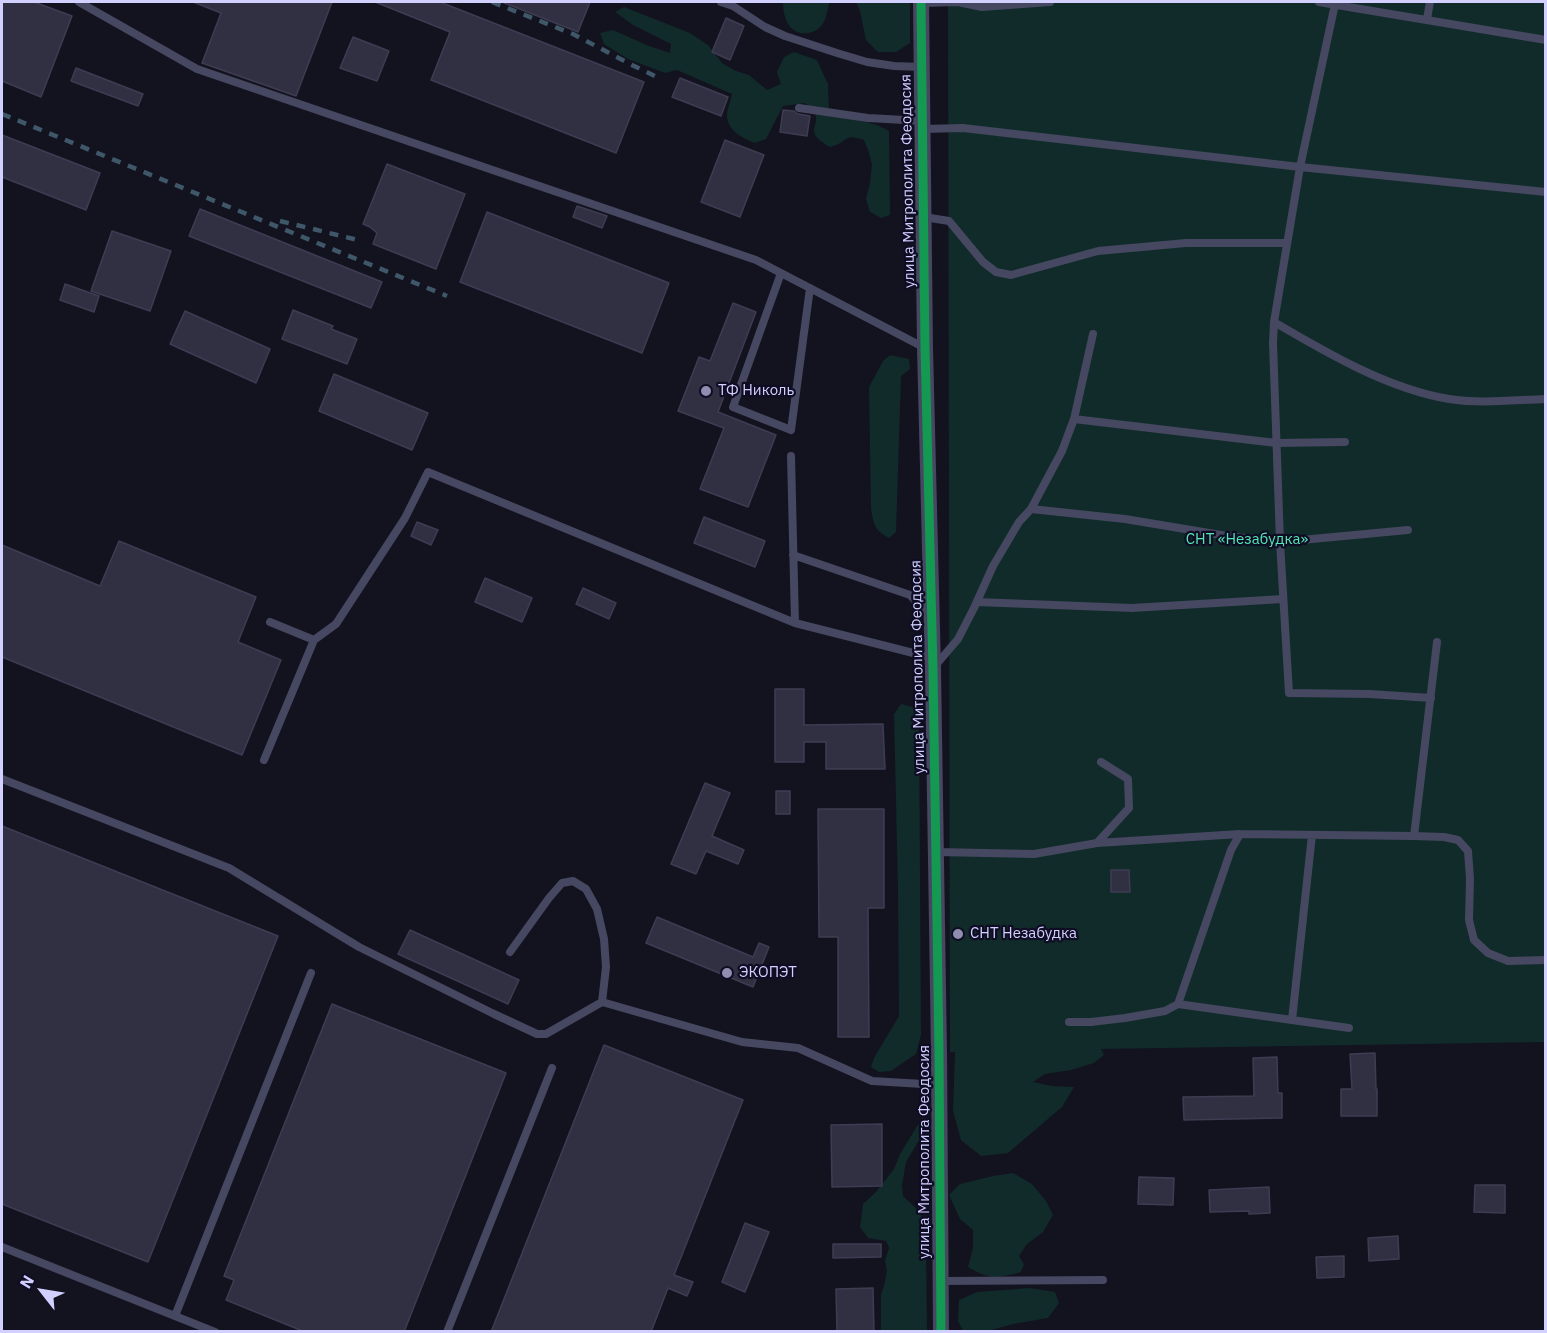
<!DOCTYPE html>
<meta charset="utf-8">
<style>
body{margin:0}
#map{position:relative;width:1547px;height:1333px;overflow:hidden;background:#13121f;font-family:"IBM Plex Sans",sans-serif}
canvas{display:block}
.frame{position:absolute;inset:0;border:3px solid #d2d0ff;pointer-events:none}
.north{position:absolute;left:12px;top:1261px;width:60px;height:60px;-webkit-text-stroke:4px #0f0d24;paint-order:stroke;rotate:301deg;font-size:16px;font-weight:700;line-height:24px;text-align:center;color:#d2d0ff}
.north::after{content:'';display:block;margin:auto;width:21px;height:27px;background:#d2d0ff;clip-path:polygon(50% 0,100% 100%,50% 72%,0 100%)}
</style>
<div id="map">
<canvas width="1547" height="1333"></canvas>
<div class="frame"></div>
<div class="north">N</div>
</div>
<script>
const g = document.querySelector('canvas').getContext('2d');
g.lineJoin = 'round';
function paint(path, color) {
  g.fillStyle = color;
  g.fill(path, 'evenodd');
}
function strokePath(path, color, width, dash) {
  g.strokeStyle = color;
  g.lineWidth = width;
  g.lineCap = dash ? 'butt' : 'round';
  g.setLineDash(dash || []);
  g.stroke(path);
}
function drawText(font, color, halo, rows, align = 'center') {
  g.font = font + ' "IBM Plex Sans",sans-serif';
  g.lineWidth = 4.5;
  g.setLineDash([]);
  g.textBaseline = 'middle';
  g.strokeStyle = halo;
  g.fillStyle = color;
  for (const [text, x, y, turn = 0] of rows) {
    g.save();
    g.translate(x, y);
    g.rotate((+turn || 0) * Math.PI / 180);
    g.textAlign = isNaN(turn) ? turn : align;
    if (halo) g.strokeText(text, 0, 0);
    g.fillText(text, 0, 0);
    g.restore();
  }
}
const green = new Path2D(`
 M783,2h46v2c-2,7 -3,17 -8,22 -4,4 -7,6 -12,7 -20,3 -26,-15 -26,-31z
 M856,2h54v41l-14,9h-18l-12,-12 -6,-29z
 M948,2h597v1040l-444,7 3,6 -10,8 -23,7 -26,4 -12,8 19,4 22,1 -12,20 -54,46 -27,3 -20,-16 -8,-29 2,-59h-5z
 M624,7l66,26 18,12 14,18 14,8 13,4 18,15 14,-6 -4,-12 7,-15 10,-5 23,8 11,24 1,28 48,13 12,6 1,84 -9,3 -11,-6 -4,-13 4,-16 2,-19 -4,-14 -4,-10c-21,-8 -16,3 -34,7 -30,-17 -6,-21 -17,-37 -2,-3 -6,-5 -8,-7l-22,3 -17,33 -11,4c-13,-5 -29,-13 -28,-30 1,-6 4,-13 5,-19l-55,-24 -12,3 -37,-14 -24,-15 -4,-11 13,-3 36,16 21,7 1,-9 -38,-19 -18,-13z
 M890,355l19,4 1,10 -9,7 -5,156 -7,6c-15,-8 -15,-13 -18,-29l-2,-122 14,-26z
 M901,704l11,3 7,6 2,322 -5,19 -25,17 -12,1 -8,-5 3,-9 25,-42 -1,-126 -4,-176z
 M922,1118l8,1 4,7v10l-16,6 -12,20 -4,23 1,11 16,15 6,15 1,17 1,88h-46v-36l4,-13 2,-11 -2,-10 4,-13 -3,-7 -18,-3 -8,-11 3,-23 13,-12 18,-23 6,-15z
 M1013,1173l19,11 14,17 7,14 -10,17 -16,12 -8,12 5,8 -3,8c-24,6 -31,8 -53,-5l5,-19v-18l-13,-11 -11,-24 11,-11 33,-8z
 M1030,1288l25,4 4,11 -11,15 -35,6 -25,7h-25l-5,-10 1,-21 18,-8z`);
const building = new Path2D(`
 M2,2h32l38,14 -31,81 -39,-16z
 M193,2h139l-36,94 -94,-33 19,-50z
 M375,2h65l204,80 -28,71 -185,-73 19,-48z
 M502,2h88l-12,30z
 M726,18l18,8 -14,34 -18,-8z
 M353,37l36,14 -12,30 -37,-13z
 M76,68l67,26 -5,12 -67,-25z
 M680,78l48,19 -7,19 -49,-19z
 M783,110l11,1 4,3 12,2 -3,20 -27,-4z
 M2,135l98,38 -14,37 -84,-33z
 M725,140l39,15 -24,62 -39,-15z
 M387,164l78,30 -29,75 -63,-25 4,-11 -7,-6 -7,-3z
 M577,206l30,10 -5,12 -29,-11z
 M200,209l182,73 -11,26 -182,-72z
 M487,212l182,71 -27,70 -182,-71z
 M112,231l59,20 -21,60 -59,-20z
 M65,284l34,12 -5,16 -34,-12z
 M733,303l23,9 -38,100 58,23 -28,72 -48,-18 24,-61 -46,-17 21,-54 11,4z
 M293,310l40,16 -2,3 26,10 -10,25 -65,-25z
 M185,311l85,38 -14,34 -86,-39z
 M334,374l94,39 -16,37 -93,-39z
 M704,517l61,24 -10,26 -61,-24z
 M417,522l21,8 -7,15 -20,-9z
 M119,541l137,56 -18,45 43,18 -39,95 -240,-98v-112l98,41z
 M485,578l47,20 -10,24 -47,-20z
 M583,588l33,15 -7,16 -33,-15z
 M775,689h29v36l79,-1 2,45h-59v-27h-22v20h-29z
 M705,783l25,10 -18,43 32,14 -6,14 -32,-13 -10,23 -25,-10z
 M776,791h14v23h-14z
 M818,809h66v99h-16l1,129h-31v-100h-19z
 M2,826l276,110 -130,326 -146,-58z
 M1111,870h18l1,22h-19z
 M657,917l96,40 6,-14 10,4 -16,40 -107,-44z
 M410,930l109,50 -11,24 -110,-50z
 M332,1004l174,69 -102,259h-99l-79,-32 8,-20 -10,-4z
 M604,1045l139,55 -69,175 19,7 -6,14 -19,-8 -17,44h-160z
 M1375,1053l1,36h1v27h-36v-27h11l-2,-35z
 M1277,1057l1,36h4v25l-98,2 -1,-23 71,-1 -1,-38z
 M882,1124v62l-50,1 -1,-62z
 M1139,1177l35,1 -1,27 -35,-1z
 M1475,1185h30v28l-31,-1z
 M1269,1187l1,26 -21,1v-3l-39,1 -1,-22z
 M745,1223l24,9 -24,60 -23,-10z
 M1398,1236l1,23 -30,2 -1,-23z
 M833,1244h48v13l-48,1z
 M1344,1256v21l-27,1 -1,-21z
 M873,1288l1,44h-37l-1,-43z`);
const service = new Path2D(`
 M79,2l118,67 559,191 169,88
 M721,2l12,4 32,21 20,9 52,17 30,9 27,4 28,1
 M1319,2l227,38
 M921,3l37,-1 24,5 68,-5
 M1335,4l-35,163 -26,155 -1,21 7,199 9,151 81,1 61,4
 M1427,19l3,-17
 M799,108l69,10 55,3
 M922,129l41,-1 337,39 246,25
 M924,217l25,4 34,41 13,10 15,3 87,-24 88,-8h101
 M781,273l-48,134 58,23 19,-142
 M1274,322c53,31 114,67 175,77 31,5 65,1 97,0
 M1074,419l202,24 69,-1
 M791,456l4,167
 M1031,509l94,10 102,17 53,6 128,-12
 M793,555l117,40 20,21
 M977,602l155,6 151,-9
 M314,640l22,-16 69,-106 23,-46 367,151 138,35
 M935,666l23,-27 16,-31 19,-42 26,-44 12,-13 31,-58 12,-32 19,-85
 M264,760l50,-120 -44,-18
 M2,779l227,89 130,79 135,67 43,20h9l56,-32 140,40 56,6 74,33 68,4
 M1414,836l23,-194
 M1097,843l143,-9
 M936,852l98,2 63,-11 32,-35 -1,-29 -27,-17
 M510,952l39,-54 13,-15 11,-2 13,8 11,20 7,30 2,28 -4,35
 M1178,1004l171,24
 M1292,1020l20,-185
 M1069,1022h22l34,-4 40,-7 13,-7 53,-154 9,-16 174,2 30,1 14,3 10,11 2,28 -1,41 5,20 14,13 20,8 38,-1
 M2,1247l213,85
 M940,1281l163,-1
 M175,1316l136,-343
 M447,1332l105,-264`);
const minor = new Path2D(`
 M921,2l4,346 8,321 6,384 2,279`);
const rail = new Path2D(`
 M492,2l81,32 59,31 27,13
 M2,114l445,182
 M280,221l78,19`);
const cycleway = new Path2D(`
 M921,2l4,346 8,321 6,384 2,279`);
const markers = [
 [706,391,6,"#8f8eb1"],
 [958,934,6,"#8f8eb1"],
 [727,973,6,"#8f8eb1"]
];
const streetNames = [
 ["улица Митрополита Феодосия",908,181,-91],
 ["улица Митрополита Феодосия",918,667,-91],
 ["улица Митрополита Феодосия",925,1152,-90]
];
const poiNames = [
 ["ТФ Николь",718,391],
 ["СНТ Незабудка",970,934],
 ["ЭКОПЭТ",739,973]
];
const parkNames = [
 ["СНТ «Незабудка»",1247,540]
];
paint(green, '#102b29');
paint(building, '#313042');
strokePath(building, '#3e3c53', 1.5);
strokePath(service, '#464760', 8);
strokePath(minor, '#464760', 16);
strokePath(rail, '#3f5869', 4.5, [9, 8]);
strokePath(cycleway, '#139951', 9);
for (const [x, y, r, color] of markers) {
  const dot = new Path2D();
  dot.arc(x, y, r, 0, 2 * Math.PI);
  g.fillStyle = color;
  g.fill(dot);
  strokePath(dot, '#0f0d24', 2);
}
drawText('15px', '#d2d0ff', '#0f0d24', streetNames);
drawText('15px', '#d2d0ff', '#0f0d24', poiNames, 'left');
drawText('15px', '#54e7b6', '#0f0d24', parkNames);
</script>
